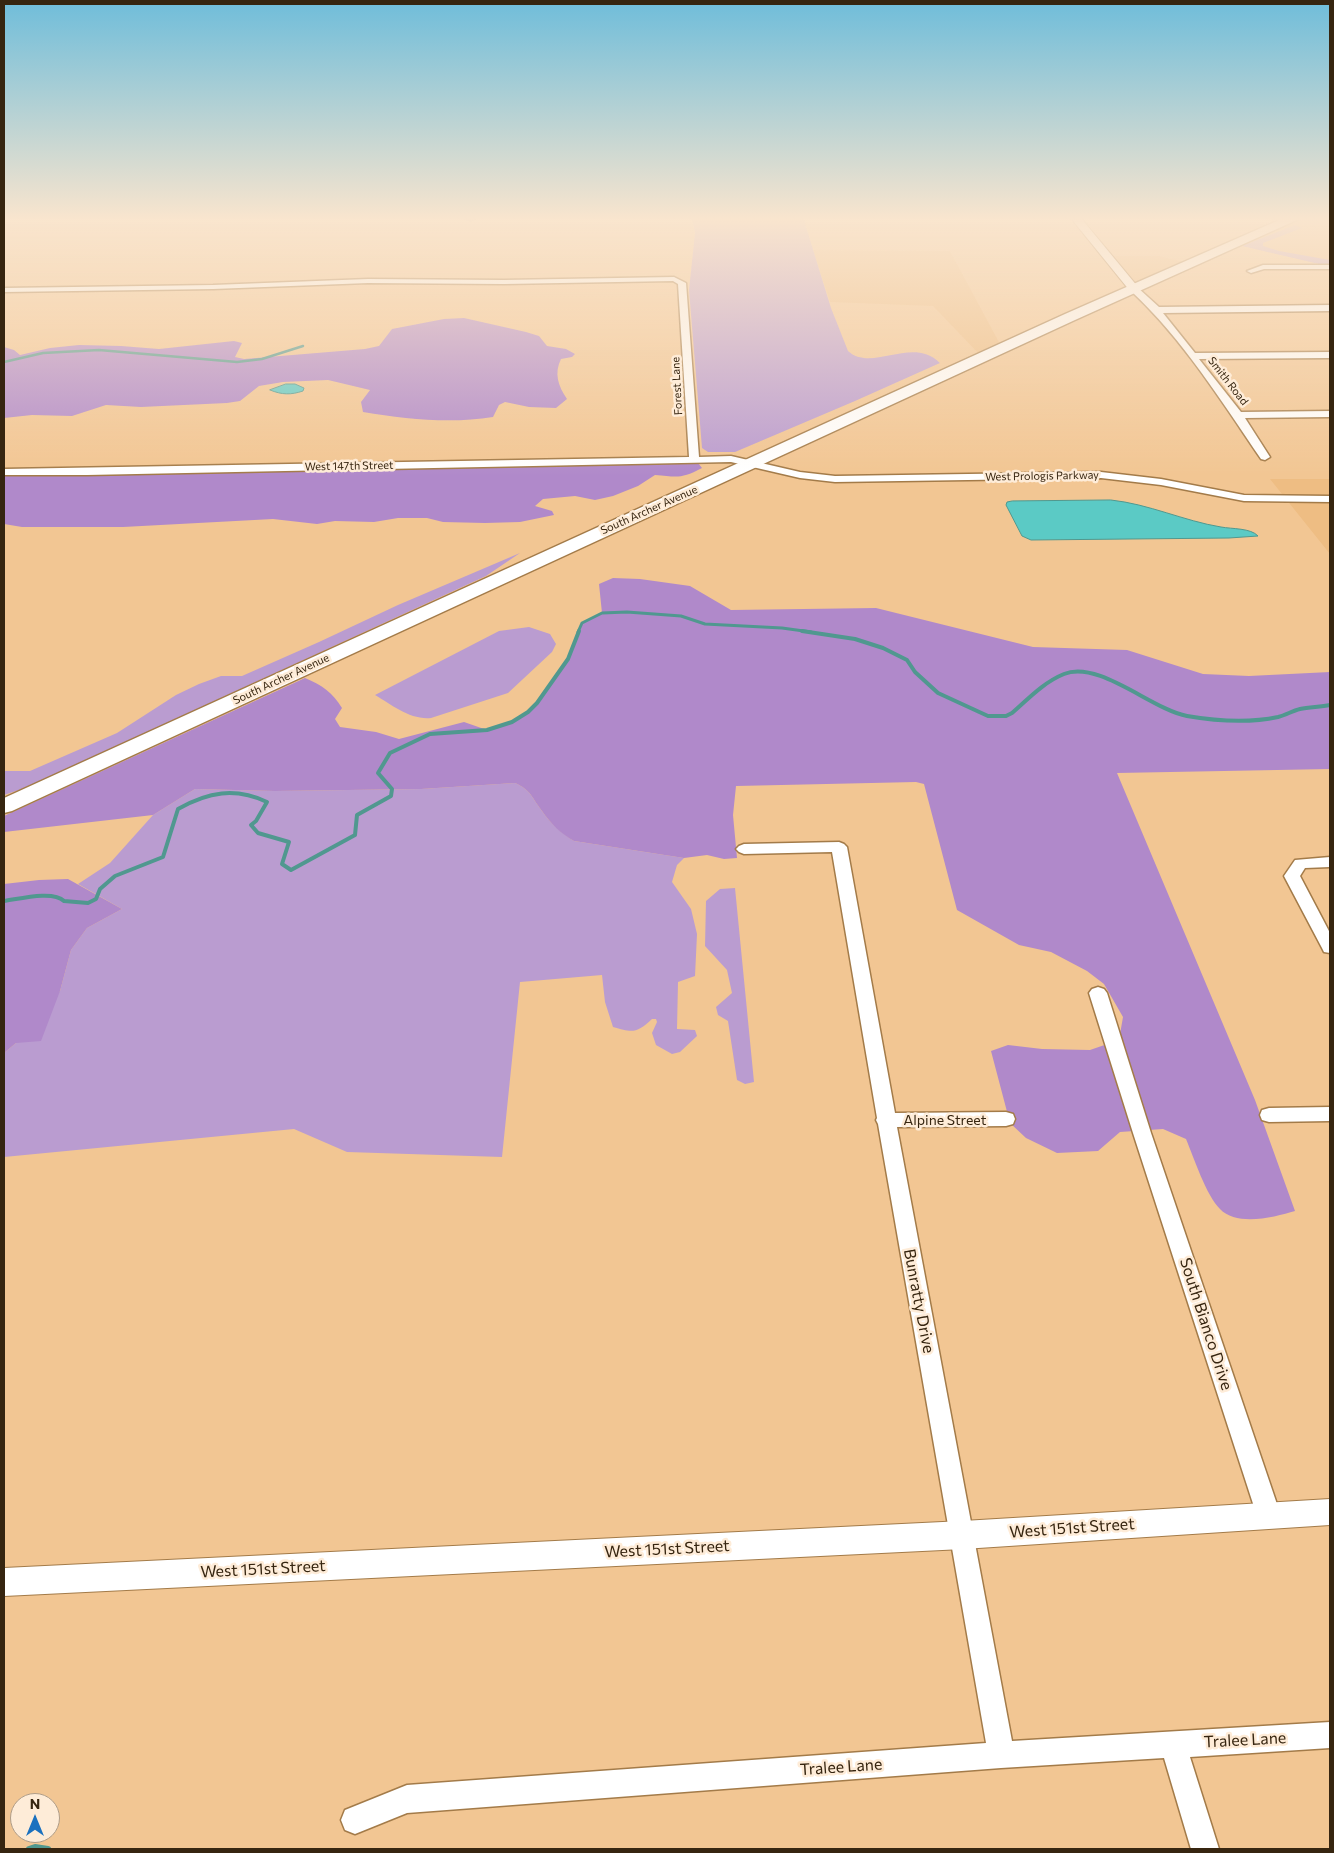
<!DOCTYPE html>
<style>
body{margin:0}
#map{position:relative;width:1334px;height:1853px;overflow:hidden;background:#f2c693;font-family:Commissioner,sans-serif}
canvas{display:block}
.frame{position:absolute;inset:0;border:5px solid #362510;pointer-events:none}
.north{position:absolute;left:10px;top:1793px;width:50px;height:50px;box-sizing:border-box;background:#feecd8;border:1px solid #ae9c88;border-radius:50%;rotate:0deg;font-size:14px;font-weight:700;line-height:20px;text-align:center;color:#362510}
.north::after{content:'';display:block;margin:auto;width:18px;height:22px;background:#1b71bf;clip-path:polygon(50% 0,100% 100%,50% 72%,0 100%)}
</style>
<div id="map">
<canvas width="1334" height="1853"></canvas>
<div class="frame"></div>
<div class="north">N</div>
</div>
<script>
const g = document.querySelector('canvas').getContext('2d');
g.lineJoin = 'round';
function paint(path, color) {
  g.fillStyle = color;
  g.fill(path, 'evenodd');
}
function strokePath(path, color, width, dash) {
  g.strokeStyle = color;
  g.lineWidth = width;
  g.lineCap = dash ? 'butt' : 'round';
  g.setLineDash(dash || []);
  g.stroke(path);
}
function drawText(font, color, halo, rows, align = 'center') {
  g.font = font + ' Commissioner,sans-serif';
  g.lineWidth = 5;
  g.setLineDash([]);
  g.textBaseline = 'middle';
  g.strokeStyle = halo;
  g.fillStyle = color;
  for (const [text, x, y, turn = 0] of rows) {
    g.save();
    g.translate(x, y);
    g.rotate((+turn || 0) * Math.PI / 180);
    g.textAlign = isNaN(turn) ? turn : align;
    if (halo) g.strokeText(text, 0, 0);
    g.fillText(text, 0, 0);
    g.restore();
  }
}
const built = new Path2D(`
 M1306,217h24v47h-11l-82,-19z
 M813,250l137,1 51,95 -21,9 -47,-49 -103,-4z
 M1111,256h48l26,6 -50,23z
 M1270,479h60v75z`);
const green = new Path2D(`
 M692,217h111l28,91 17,43c24,22 64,-16 92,12l-85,38 -120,51h-27l-6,-4 -13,-158 6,-57z
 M1295,225l7,3 -39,15v3l16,5 51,9v4h-11l-77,-18z
 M520,553l-34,23 -458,211 -24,8v-24h26l87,-38 59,-38 23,-11 22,-8h21l77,-34 79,-37z
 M529,627l21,7 6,10 -4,8 -44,41 -77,25c-21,2 -39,-13 -56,-23l124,-64z
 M515,783c16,7 17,15 27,28 9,13 18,21 32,30l110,17 -7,7 -5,17 19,27 6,25 -2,42 -17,6 -1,47 18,1 2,6 -17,16 -8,2 -16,-9 -4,-12 5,-11 -1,-3h-4c-15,14 -19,14 -39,8l-8,-25 -3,-27 -82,7 -18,175 -155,-5 -53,-23 -290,28v-104l12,-10 44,-52 11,-41 16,-22 35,-19 -44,-25 32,-21 43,-48 42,-26 80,2 146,-2z
 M735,888l19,194 -9,2 -8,-4 -9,-59 -10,-6 -2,-8 16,-14 -5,-23 -22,-24 1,-45 14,-12z`);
const forest = new Path2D(`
 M464,318l62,14 13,4 8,10 19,3 9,5 -3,3 -11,2c-7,14 -3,27 6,40l-11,9 -27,-1 -24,-5 -6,3 -6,12c-43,7 -87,2 -130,-5l-2,-10 9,-12 -42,-10 -45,2 -24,4 -19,15 -13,2 -86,4 -35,-2 -34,11 -40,-1 -28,3v-71l10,3 6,5 30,-7 29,-3 42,1 38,3 75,-8 8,2 -7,14 9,2 121,-10 14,-3 13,-17 52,-10z
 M674,461l24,2 4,5c-21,11 -24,9 -47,7l-17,11 -25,10 -18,4 -20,-4 -32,3 -8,7 17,5 2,4 -34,7 -35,1 -42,-1 -16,-4h-29l-24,4 -39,-1 -18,3 -44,-5 -150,8h-101l-18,-3v-52z
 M613,578l27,1 50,7 41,24 145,-2 157,39 94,3 76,24 46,2 81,-4v97l-213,4 138,327 40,111c-20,6 -58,16 -75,-2 -14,-14 -26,-51 -34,-70l-23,-10 -43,3 -22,19 -41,2 -31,-15 -16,-15 -19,-72 17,-6 34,4 48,1 29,-10 4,-23 -19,-33 -17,-13 -36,-19 -32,-7 -62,-35 -33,-126 -8,-2 -180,4 -3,29 4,43 -13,1 -17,-4 -23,3 -110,-17c-14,-8 -23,-17 -32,-30 -10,-13 -11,-21 -27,-28l-94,6 -146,2 -80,-2 -42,26 -149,17v-16l301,-138c17,7 28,15 37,30l-7,11 5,8 36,5 23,7 65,-17 23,8 25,-8 16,-10 4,-6 5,-3 31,-44 14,-36 20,-10 -3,-29z
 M68,879l54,30 -35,19 -16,22 -11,41 -19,50 -25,2 -12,10v-169l35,-4z`);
const water = new Path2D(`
 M286,384h9l9,4 -1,3c-12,4 -21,4 -33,-1z
 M1111,500c38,4 73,21 110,27 11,2 30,1 37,9l-29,2 -198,2 -9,-4 -16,-31 1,-3 5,-1z`);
const streamFar3 = new Path2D(`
 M4,362l39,-9 56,-3 138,12 25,-3 41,-13`);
const streamFar2 = new Path2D(`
 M578,632l4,-9 20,-10 25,-1 54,4 24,8 77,4 29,4`);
const streamFar1 = new Path2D(`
 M802,631l53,8 28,9 24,12 8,12 23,21 50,23h18l6,-3c16,-14 32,-31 52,-39 35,-14 87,35 123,42 29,5 63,7 91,1 8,-2 14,-6 22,-8 10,-2 20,-2 30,-4
 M4,901c15,-2 49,-11 60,0l24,2 8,-4 4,-10 15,-13 48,-19 15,-48c30,-17 57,-22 89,-7l-11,19 -5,4 7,8 31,9 -7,22 9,6 64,-35 2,-20 34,-19 1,-7 -14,-16 12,-20 40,-19 57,-4 25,-8 16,-10 9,-9 31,-44 11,-28`);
const stream = new Path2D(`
 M29,1849l6,-2 13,2`);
const minor = new Path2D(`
 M463,217h11l1,1 -4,2z
 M1270,217h14l8,3 -4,2z
 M1263,265h67v4h-66l-13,4 -4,-2z
 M674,277l12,6 13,174 32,-1 69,16 35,4 266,-4 60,7 83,16 86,1v6l-86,-1 -83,-16 -60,-7 -266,4 -35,-4 -69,-16 -644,13h-83v-6l685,-12 -11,-173 -5,-3 -169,3 -136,-1 -155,6 -209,3v-4l209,-3 155,-6 136,1z
 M1131,287h6l22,20 171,-2v6l-167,2 32,40 135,-1v6l-131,1 42,53 89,-1v6l-85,1 25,39 -5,3 -4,-1c-39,-57 -79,-121 -130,-168z
 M839,842l5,2 3,3 48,266 111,-1 7,2 2,5 -2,5 -7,2 -109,1 115,614 318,-19v26l-140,9 29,92h-28l-27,-91 -163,10 -594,45 -52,21 -10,-4 -4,-10 4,-10 62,-25 579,-42 -108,-619 -2,-4 1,-2 -45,-266 -88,2 -5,-2 -3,-3 3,-3 5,-2z
 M1330,857v10l-25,1 -5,8 30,57v20l-6,-1 -2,-4 -38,-72 11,-16z
 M1098,987l6,2 3,4 44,140 130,383 -4,8 -8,3 -8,-3 -4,-8 -124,-383 -44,-140 3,-4z
 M1330,1107v14l-61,1 -7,-2 -2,-5 2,-5 7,-2z`);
const tertiary = new Path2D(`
 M1070,217h10l58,70v4h-8z
 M1330,1499v26l-367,24 -959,47v-28l959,-47z`);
const primary = new Path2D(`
 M1286,217h15l-2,2 -224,101 -1063,491 -8,2v-15l1061,-484z`);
const farStreetnames = [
 ["Smith Road",1228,381,52],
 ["Forest Lane",677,386,-93],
 ["West 147th Street",349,466,-1],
 ["West Prologis Parkway",1042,476,-1],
 ["South Archer Avenue",649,510,-24],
 ["South Archer Avenue",281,679,-25]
];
const streetNames = [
 ["Alpine Street",945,1120]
];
const nearStreetnames = [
 ["Bunratty Drive",919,1301,79],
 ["South Bianco Drive",1206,1324,72],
 ["West 151st Street",1072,1528,-4],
 ["West 151st Street",667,1549,-3],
 ["West 151st Street",263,1569,-3],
 ["Tralee Lane",1245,1740,-3],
 ["Tralee Lane",841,1767,-4]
];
paint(built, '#eebd83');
paint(green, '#ba9cd0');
paint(forest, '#b089ca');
paint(water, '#5bcac5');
strokePath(water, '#50988f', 1);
strokePath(streamFar3, '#50988f', 2.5);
strokePath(streamFar2, '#50988f', 3);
strokePath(streamFar1, '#50988f', 4);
strokePath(stream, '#50988f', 6);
strokePath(minor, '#a37b49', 3);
strokePath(tertiary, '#a37b49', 2);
strokePath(primary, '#a37b49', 3);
paint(minor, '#fff');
paint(tertiary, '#fff');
paint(primary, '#fff');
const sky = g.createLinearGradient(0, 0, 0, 476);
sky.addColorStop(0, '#6fbdda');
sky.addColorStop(0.46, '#f9e5ce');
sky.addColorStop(1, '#f9e5ce00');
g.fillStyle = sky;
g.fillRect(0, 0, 1334, 476);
drawText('11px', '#362510', '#feecd8', farStreetnames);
drawText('14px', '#362510', '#feecd8', streetNames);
drawText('16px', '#362510', '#feecd8', nearStreetnames);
</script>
